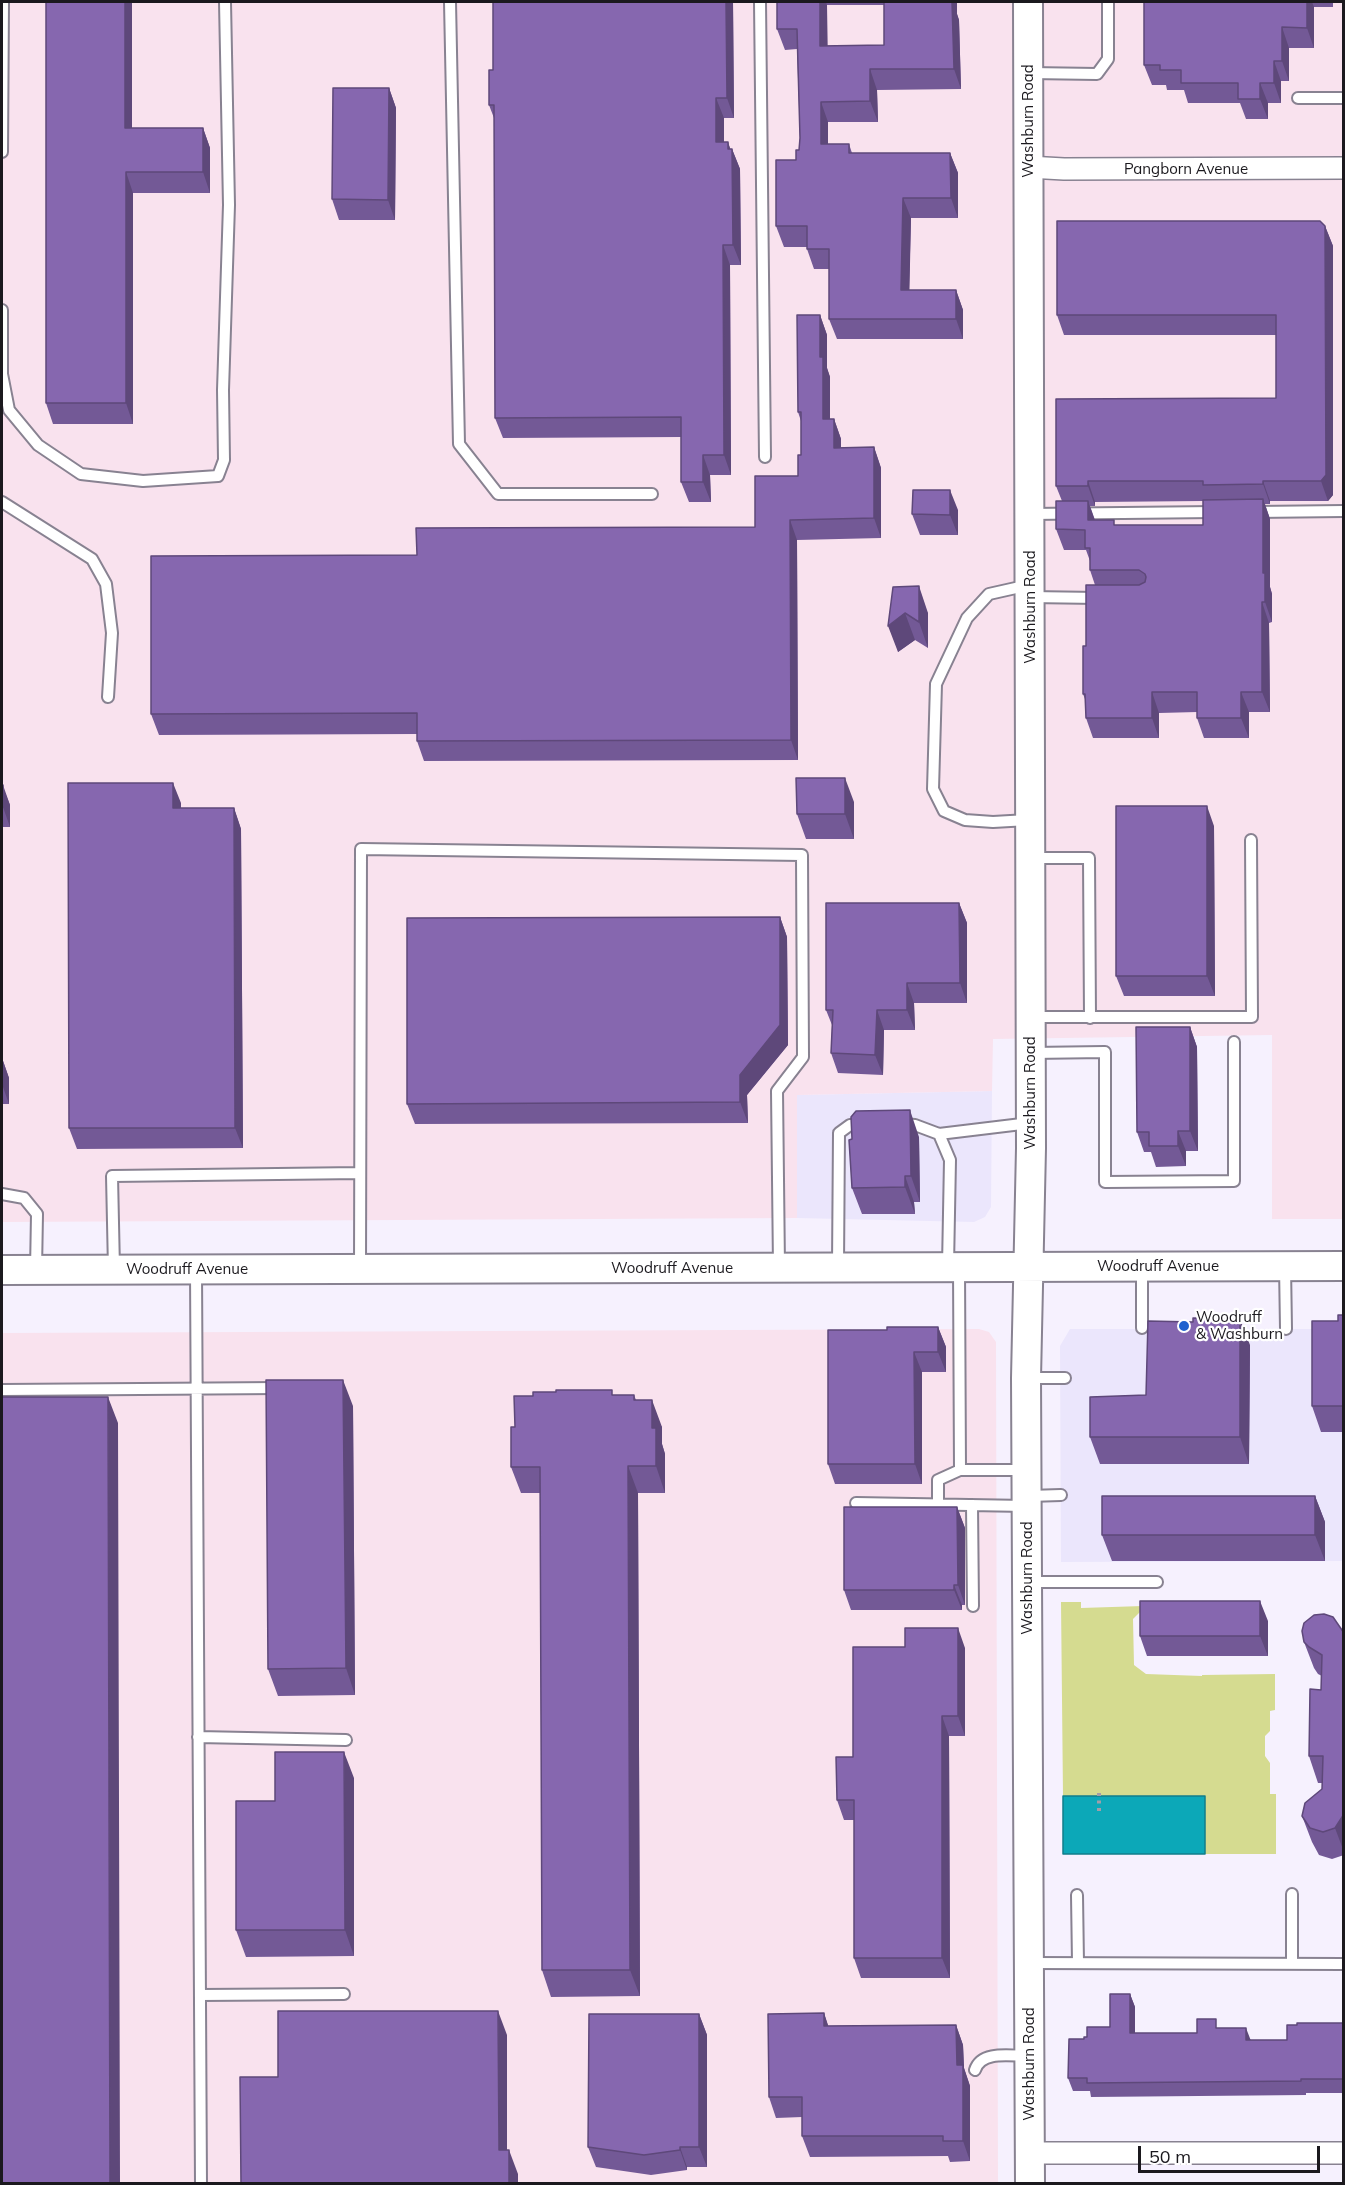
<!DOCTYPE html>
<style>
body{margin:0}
#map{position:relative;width:1345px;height:2185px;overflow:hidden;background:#f6f1fe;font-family:Mulish,sans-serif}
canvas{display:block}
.frame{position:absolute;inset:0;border:3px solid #1b191e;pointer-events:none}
.scale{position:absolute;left:1138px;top:2146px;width:182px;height:27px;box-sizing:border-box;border:3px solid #1b191e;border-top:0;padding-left:8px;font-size:18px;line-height:21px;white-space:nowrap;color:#1b191e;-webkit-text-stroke:4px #fff;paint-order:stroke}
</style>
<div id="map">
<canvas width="1345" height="2185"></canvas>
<div class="frame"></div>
<div class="scale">50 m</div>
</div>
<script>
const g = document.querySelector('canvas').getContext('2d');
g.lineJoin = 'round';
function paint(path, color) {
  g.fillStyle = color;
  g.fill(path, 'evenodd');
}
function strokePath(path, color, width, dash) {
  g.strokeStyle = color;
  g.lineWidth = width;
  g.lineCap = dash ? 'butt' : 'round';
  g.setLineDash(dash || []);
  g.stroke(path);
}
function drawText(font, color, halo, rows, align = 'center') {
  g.font = font + ' Mulish,sans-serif';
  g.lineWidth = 4.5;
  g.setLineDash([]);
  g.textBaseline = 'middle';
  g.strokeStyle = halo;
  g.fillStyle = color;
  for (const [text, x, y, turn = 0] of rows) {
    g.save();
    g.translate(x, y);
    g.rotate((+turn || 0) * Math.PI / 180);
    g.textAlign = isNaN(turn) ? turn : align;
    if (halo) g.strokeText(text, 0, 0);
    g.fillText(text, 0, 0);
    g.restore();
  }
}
const commercial = new Path2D(`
 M992,1091l-1,116 -6,10 -11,5 -177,-4 -1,-123z
 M1070,1329h273v232l-282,1 -1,-216z`);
const industrial = new Path2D(`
 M2,2h1341v1217h-71v-184l-279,4 -1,52 -195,4v123l-795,4z
 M979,1329l10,3 7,10 2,841h-996v-850z`);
const green = new Path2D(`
 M1061,1602h20v6l62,-2 -2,5 -8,8 1,46 12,9 56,2v-1l73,-1v36l-5,1v20l-5,5v20l5,7v31h6v60h-71l-1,-58h-141z`);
const water = new Path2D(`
 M1063,1796h142v58h-142z`);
const path = new Path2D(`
 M1099,1811v-19`);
const lane = new Path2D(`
 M450,2l9,442 39,50h154
 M760,2l5,455
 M1030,73l67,1 11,-15v-57
 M1298,98h46
 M2,152l1,-150
 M2,310v64l7,36 29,35 43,29 62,7 75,-5 6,-16 -1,-70 6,-185 -4,-203
 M2,502l90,57 14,25 6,49 -4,64
 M1255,512l89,-1
 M1030,514l185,-2
 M1030,597l68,1
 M1028,820l-35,2 -28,-2 -21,-9 -11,-22 3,-105 31,-66 22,-24 40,-9
 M1032,858h57l1,160
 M1031,1017h221l-1,-177
 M1031,1053l74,-1v130l129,-1v-139
 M902,1124l13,1 24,9 11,26 -2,106
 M939,1134l91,-11
 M2,1194l22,4 13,16 -1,56
 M838,1265l1,-132 11,-8 16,-1
 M1285,1266l1,63
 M959,1267l1,203h67
 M360,1268l1,-419 441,6 1,202 -26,34 2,176
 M114,1269l-2,-93 248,-3
 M196,1270l5,914
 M1142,1328v-59
 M1027,1378h38
 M2,1390l277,-2
 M1029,1496l32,-1
 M856,1503l170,3
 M938,1504v-24l22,-10
 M972,1505l1,101
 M1028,1582h129
 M198,1737l148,3
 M1292,1894v70
 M1077,1895l1,68
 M1029,1963l315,1
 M200,1995l144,-1
 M975,2070c6,-20 36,-14 53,-14`);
const street = new Path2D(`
 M1028,167l36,2 280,-1
 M1030,2153h314`);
const secondary = new Path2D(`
 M1028,2l3,1146 -5,230 4,806
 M2,1270l1342,-4`);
const wall = new Path2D(`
 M132,2v126h71l7,20v45h-77v231h-80l-7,-21z
 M493,2h248h-8l1,116h-10v24h4l2,7h2l8,20 1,96h-11l1,210h-21l1,27h-22l-8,-20v-45l-178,1 -8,-20 -1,-300 -5,-13 4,-35z
 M777,2h180v12l2,6 2,69 -84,1 1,32h-50v22h21l3,9h98l8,20v45h-47l-2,72h47l7,20v29h-126l-8,-20v-50h-15l-7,-20v-2h-23l-8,-21 23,-76 1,-12 -3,-89 -12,1 -8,-21zM827,5h57v40l-57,1z
 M1144,2h189v5h-19v41h-25v33h-8v22h-13v16h-22l-6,-16h-52l-4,-13h-17l-1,-5h-14l-8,-20z
 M389,88l7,20 -1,112h-56l-7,-21z
 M1325,226l8,20v249l-5,6h-58v3h-5l5,15v68l2,7v28l-3,1 1,89h-21v26h-45l-7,-20v-6l-38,1v25h-66l-7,-20 -1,-19 -2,-5 3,-48 9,-61 -5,-15v-9l-4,-11h-22l-8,-21 6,-28 -6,-15 220,-88v-63h-212l-7,-20zM1203,501v24h-88l-20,-5 -5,-14h5v-4z
 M820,315l7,20v33l3,9v42h4l7,20v9l33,-1 7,21v70l-84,2 1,220 -374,1 -7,-20v-7l-258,1 -8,-21 266,-159 338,-28 43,-51 3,-21v-34l-3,-9z
 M958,510v25h-38l-8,-21z
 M893,587l35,26v35l-13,-8 -17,12z
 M2,785l8,20v22h-8z
 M854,802v37h-48l-9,-25z
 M181,803v5h53l7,21 2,319 -166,1 -8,-21z
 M1214,826l1,170h-91l-8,-20z
 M959,903l8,20v80h-53l1,27h-31l-1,45 -45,-2 -7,-20 1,-28 -6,-15z
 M780,917l7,20 1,108 -41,50 1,28 -333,1 -8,-20z
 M1190,1027l7,20 1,104h-12v15l-30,1 -5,-15h-7l-7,-20z
 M2,1058l7,20v26h-7v46z
 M919,1137l1,65h-6l1,12h-53l-10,-26z
 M1344,1315v117h-23l-9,-26 26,-85z
 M938,1327l8,20v25h-24v112h-87l-7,-20 59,-134z
 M1250,1345l-1,119h-149l-10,-27 56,-42z
 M613,1395h21l2,5 26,27v17l3,10v39h-27l2,503 -89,1 -9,-27 -2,-477h-19l-10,-26z
 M353,1406l2,289 -77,1 -10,-27z
 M1315,1496l10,26v39h-213l-10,-26z
 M957,1507l8,21v77h-3v5h-111l-7,-20z
 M1268,1621v35h-121l-7,-20z
 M1343,1633l1,222 -12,4 -13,-4 -7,-13 -10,-26 20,-27v-6h-4l-9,-27 12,-66 1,-14 -4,-2 -4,-6 -10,-26z
 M965,1648v88h-16l1,242h-89l-7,-20v-138h-10l-7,-20 16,-43z
 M354,1778v178l-108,1 -10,-27 39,-129z
 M1130,1994l5,13v26h62l23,-5 31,12h36l10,-15 47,-2v70h-38v2l-215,2 -1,-6h-17l-5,-13 16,-39 3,-2 23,-10z
 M824,2013l4,13 128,-1 7,20 1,23 6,18v75l-20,1 -2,-6 -138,1 -8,-21v-19l-26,1 -7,-21z
 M699,2014l8,21v132h-20v3l-36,5 -55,-8 -8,-20z`);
const shadedWall = new Path2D(`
 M125,2h7v146l-7,-20z
 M726,2h7l1,116 -7,-20z
 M820,2h6l1,3 1,61 -8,-20z
 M950,2h7v12l2,6 2,69 -7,-20z
 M1307,2h5l2,5v41l-7,-20z
 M1282,27l7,21v33l-7,-20z
 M1274,61l7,20v22l-7,-20z
 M870,69l7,21 1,32 -8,-21z
 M1260,83l8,20v16l-8,-20z
 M389,88l7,20 -1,112 -7,-20z
 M716,98l8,20v44l-8,-20z
 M821,102l7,20v42l-7,-20z
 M203,128l7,20v45l-7,-21z
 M728,142l4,12v-5l8,20 1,96 -8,-20z
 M950,153l8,20v45l-7,-20z
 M126,172l7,21v231l-7,-21z
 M903,198l8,20 -2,92 -8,-20z
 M1325,226l8,20v249l-5,6 -7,-20z
 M723,245l7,20 1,210 -7,-20z
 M956,290l7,20v29l-7,-20z
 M820,315l7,20v33l3,9v62l-7,-20 -3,-62z
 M834,419l7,20v29l-7,-20z
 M874,447l7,21v70l-7,-20z
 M703,455l7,20 1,27 -8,-20z
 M1088,481l7,21v4l-7,-20z
 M1263,481l7,20v3l-7,-20z
 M950,490l8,20v25l-8,-20z
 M1263,499l7,20v68l2,7v28l-7,-20 -2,-29z
 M1088,501l7,20 -7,-1z
 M790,520l7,20 1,220 -7,-20z
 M919,586l9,27v35l-9,-26z
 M1262,602l7,21 1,89 -8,-20z
 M905,613l10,27 -17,12 -10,-26z
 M1152,692l7,21v25l-7,-20z
 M1241,692l8,20v26l-8,-20z
 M845,778l9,24v37l-9,-25z
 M173,783l8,20v26l-8,-21z
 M3,785l7,20v22l-7,-20z
 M1207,806l7,20 1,170 -8,-20z
 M234,808l7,21 2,319 -8,-20z
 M959,903l8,20v80l-7,-20z
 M780,917l7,20 1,108 -41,50 1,28 -8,-21v-27z
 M907,983l7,20 1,27 -8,-20z
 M877,1010l7,20 -1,45 -8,-20z
 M1190,1027l7,20 1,104 -8,-20z
 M2,1058l7,20v26l-7,-20z
 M910,1110l9,27 1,65 -9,-26z
 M1178,1131l8,20v15l-8,-20z
 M905,1176l9,26 1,12 -10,-27z
 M1240,1319l10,26 -1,119 -9,-27z
 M938,1327l8,20v25l-8,-20z
 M914,1352l8,20v112l-7,-20z
 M343,1380l10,26 2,289 -9,-27z
 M108,1397l10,26 2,761h-10z
 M652,1400l10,27v17l3,10v39l-9,-27 -4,-38z
 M628,1466l10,27 2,503 -10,-26z
 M1315,1496l10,26v39l-10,-26z
 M957,1507l8,21v77l-7,-20z
 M954,1585l8,20v5l-8,-20z
 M1260,1601l8,20v35l-8,-20z
 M958,1628l7,20v88l-7,-20z
 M942,1716l7,20 1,242 -8,-20z
 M344,1752l10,26v178l-9,-26z
 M1344,1814v38l-9,-24z
 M1130,1994l5,13v39l-5,-13z
 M498,2011l9,24v139l-8,-24z
 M824,2013l7,21 -7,-8z
 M699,2014l8,21v132l-8,-20z
 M956,2025l7,20 1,23 6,18v75l-7,-20 -6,-76z
 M1246,2028l5,13 -5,-1z
 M680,2147l7,20v3l-7,-20z
 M509,2150l9,24v10h-9z`);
const building = new Path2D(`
 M46,2h79v126h78v44h-77v231h-80z
 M493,2h233l1,96h-11v44h12v7h4l1,96h-10l1,210h-21v27h-22v-65l-186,1 -1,-313h-5v-35h4z
 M777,2h43v44l64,-1v-43h68l2,67h-84v32l-49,1v42h28v9h101l1,45h-48l-2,92h55v29h-127v-70h-22v-23h-31v-66h20v-10h3l1,-12 -3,-109h-20z
 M1144,2h163v26l-25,-1v34h-8v22h-14v16h-22v-16h-57v-13h-21v-5h-16z
 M333,88h56l-1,112 -56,-1z
 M1057,221h263l5,5 1,249 -5,6h-58v3l-60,1v-4h-115v5h-32v-87l220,-1v-83h-219z
 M797,315h23v42h3v62h11v29l40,-1v71l-84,2 1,220 -374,1v-28l-266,1v-158l266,-1 -1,-27 339,-1v-51h43v-21h3v-43h-3z
 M913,490h37v25l-38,-1z
 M1263,499v74h2v29h-3v90h-21v26h-44v-26h-45v26h-66l-1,-24h-2v-48h3v-61h53l6,-3 1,-5 -1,-3 -6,-4h-49v-22h-5v-18l-29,-1v-28h32v19h26v5h89v-25z
 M919,586v36l-14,-9 -17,13 5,-39z
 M796,778h49v36h-48z
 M68,783h105v25h61l1,320h-166z
 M2,785h1v22h-1z
 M1116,806h91v170h-91z
 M826,903h133l1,80h-53v27h-30l-2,45 -44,-2 2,-43h-7z
 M780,917v108l-40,50v27l-333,2v-186z
 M1136,1027h54v104h-12v15h-29v-14h-12z
 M910,1110l1,66h-6v11l-53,1 -3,-48 3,-1 -1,-22 5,-6z
 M1338,1315h6v91h-32v-85h26z
 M1193,1318l47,1v118h-150v-40l56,-2 2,-74 45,1z
 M887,1327h51v25h-24l1,112h-87v-134h59z
 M266,1380h77l3,288 -78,1z
 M556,1390h56v5h22v5h18v28h4v38h-28l2,504h-88l-2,-503h-29v-40h4l-1,-31h19v-4h23z
 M2,1397h106l2,787h-108z
 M1102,1496h213v39h-213z
 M844,1507h113l1,78h-4v5h-110z
 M1140,1601h120v35h-120z
 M1324,1614l9,3 11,16v181l-9,14 -12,4 -13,-4 -8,-12 3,-13 17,-14 1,-33h-14l1,-67 11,1 1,-35 -13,-8 -5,-5 -2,-11 2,-8 10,-8z
 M905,1628h53v88h-16v242h-88v-158h-17l-1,-43h17v-110h52z
 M275,1752h69l1,178h-109v-129h39z
 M1110,1994h20v39h67v-14h19v9h30v12h41v-15h10v-2h47v56h-43v2l-214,2v-5h-19l1,-39h15v-2h3v-10h23z
 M278,2011h220l1,139h10v34h-268l-1,-107h38z
 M824,2013v13l132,-1 1,40h6v76h-20v-5h-141v-39h-33l-1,-83z
 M589,2014h110v133h-19v3l-36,5 -56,-8z`);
const markers = [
 [1184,1326,6,"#1f62ce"]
];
const streetNames = [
 ["Washburn Road",1028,121,-90],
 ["Pangborn Avenue",1186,169],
 ["Washburn Road",1030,607,-90],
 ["Washburn Road",1030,1093,-90],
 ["Woodruff Avenue",1158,1266],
 ["Woodruff Avenue",672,1268],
 ["Woodruff Avenue",187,1269],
 ["Washburn Road",1027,1578,-90],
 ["Washburn Road",1029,2064,-90]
];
const poiNames = [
 ["Woodruff",1196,1317],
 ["& Washburn",1196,1334]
];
paint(commercial, '#ebe6fc');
paint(industrial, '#f9e2ee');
paint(green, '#d5db90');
paint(water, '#0ca8b8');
strokePath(water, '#107d8a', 1.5);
strokePath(lane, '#888291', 14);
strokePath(street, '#888291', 24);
strokePath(secondary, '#888291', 32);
strokePath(path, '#a29ea8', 4, [3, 4.5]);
strokePath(lane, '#fff', 10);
strokePath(street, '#fff', 21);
strokePath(secondary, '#fff', 28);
paint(wall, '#735996');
paint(shadedWall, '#5e487a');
paint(building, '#8667af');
strokePath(building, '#5e487a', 1.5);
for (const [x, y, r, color] of markers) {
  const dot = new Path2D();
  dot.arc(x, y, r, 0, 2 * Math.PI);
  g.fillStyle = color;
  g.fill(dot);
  strokePath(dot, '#fff', 2);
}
drawText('15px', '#1b191e', '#fff', streetNames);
drawText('15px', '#1b191e', '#fff', poiNames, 'left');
</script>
